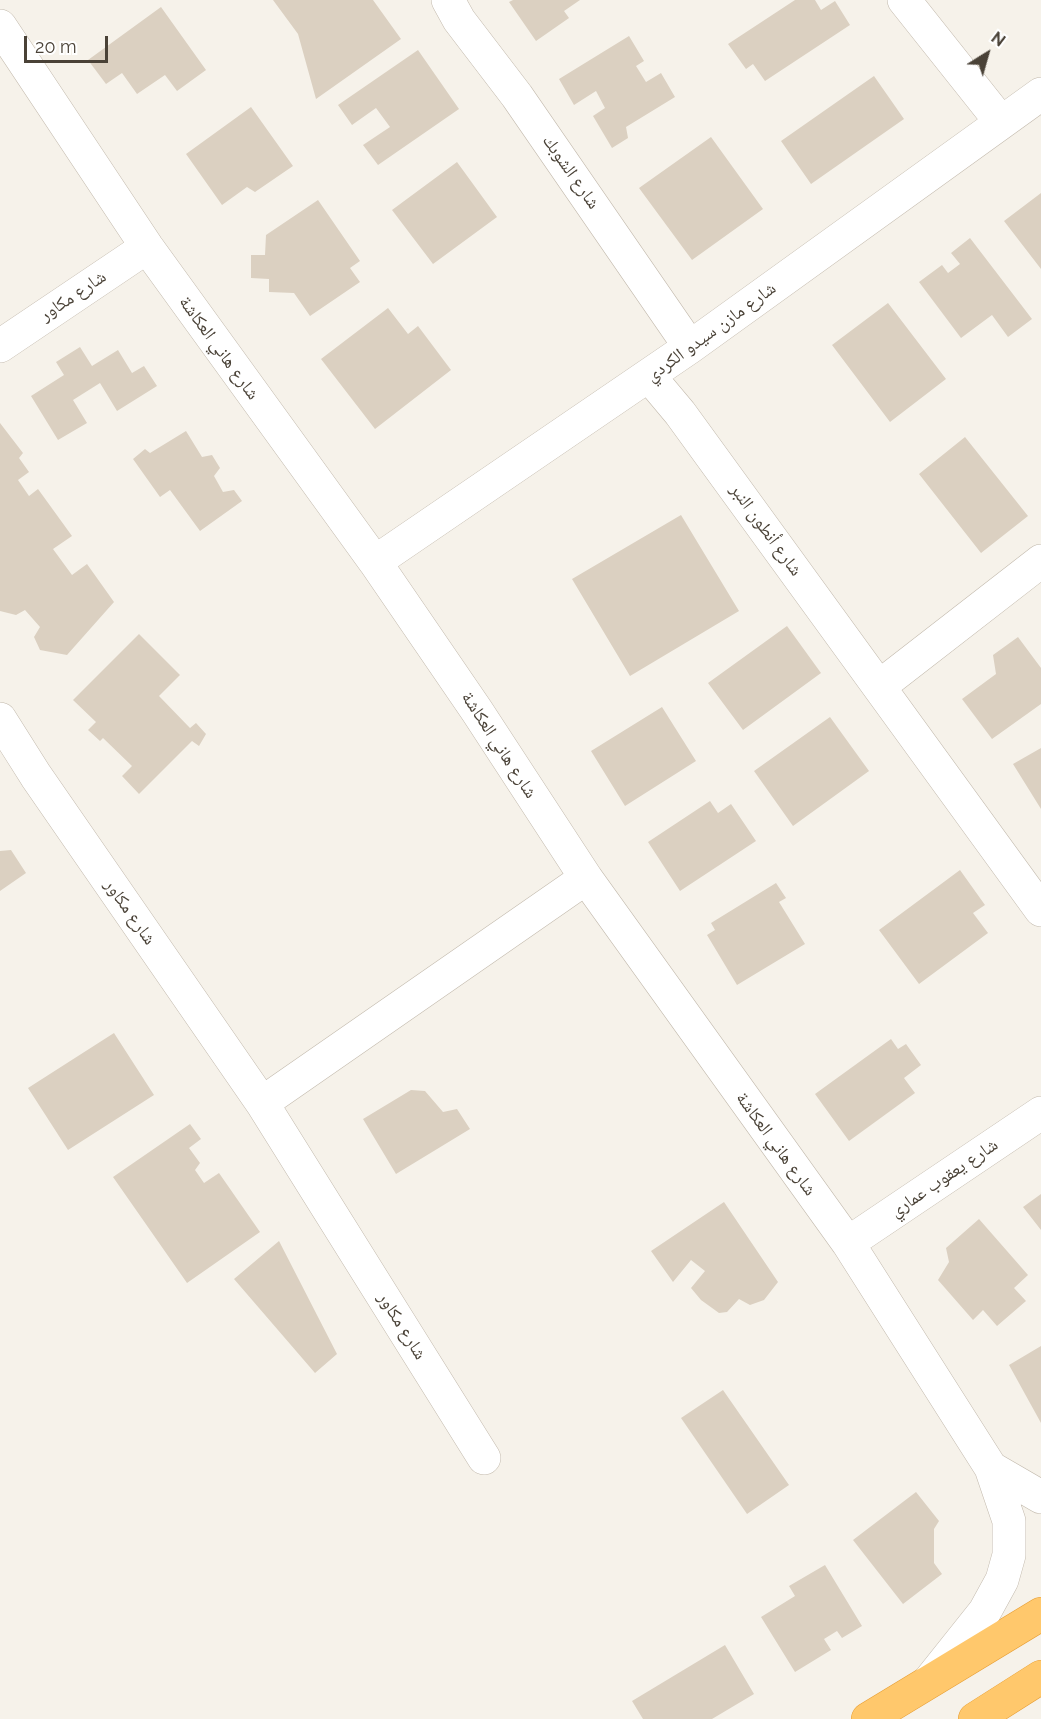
<!DOCTYPE html>
<meta charset="utf-8">
<style>
body{margin:0}
#map{position:relative;width:1041px;height:1719px;overflow:hidden;background:#f6f2ea;font-family:Raleway,sans-serif}
canvas{display:block}
.north{position:absolute;left:957px;top:24px;width:60px;height:60px;-webkit-text-stroke:4px #fff;paint-order:stroke;rotate:37deg;font-size:16px;font-weight:700;line-height:24px;text-align:center;color:#4a4237}
.north::after{content:'';display:block;margin:auto;width:21px;height:27px;background:#4a4237;clip-path:polygon(50% 0,100% 100%,50% 72%,0 100%)}
.scale{position:absolute;left:24px;top:36px;width:84px;height:27px;box-sizing:border-box;border:3px solid #4a4237;border-top:0;padding-left:8px;font-size:18px;line-height:21px;white-space:nowrap;color:#4a4237;-webkit-text-stroke:4px #fff;paint-order:stroke}
</style>
<div id="map">
<canvas width="1041" height="1719"></canvas>
<div class="north">N</div>
<div class="scale">20 m</div>
</div>
<script>
const g = document.querySelector('canvas').getContext('2d');
g.lineJoin = 'round';
function paint(path, color) {
  g.fillStyle = color;
  g.fill(path, 'evenodd');
}
function strokePath(path, color, width, dash) {
  g.strokeStyle = color;
  g.lineWidth = width;
  g.lineCap = dash ? 'butt' : 'round';
  g.setLineDash(dash || []);
  g.stroke(path);
}
function drawText(font, color, halo, rows, align = 'center') {
  g.font = font + ' Raleway,"Noto Naskh Arabic",sans-serif';
  g.lineWidth = 4.5;
  g.setLineDash([]);
  g.textBaseline = 'middle';
  g.strokeStyle = halo;
  g.fillStyle = color;
  for (const [text, x, y, turn = 0] of rows) {
    g.save();
    g.translate(x, y);
    g.rotate((+turn || 0) * Math.PI / 180);
    g.textAlign = isNaN(turn) ? turn : align;
    if (halo) g.strokeText(text, 0, 0);
    g.fillText(text, 0, 0);
    g.restore();
  }
}
const building = new Path2D(`
 M273,0h100l28,39 -85,60 -18,-65z
 M513,0h67l-16,11 5,7 -33,23 -27,-39z
 M795,0h20l6,10 14,-9 15,24 -85,56 -12,-17 -7,5 -18,-25z
 M161,7l45,63 -29,21 -12,-16 -28,19 -15,-21 -16,11 -18,-24z
 M629,36l15,25 -8,5 10,16 15,-9 14,24 -49,30 2,11 -16,10 -19,-32 12,-8 -9,-17 -22,14 -15,-26z
 M418,50l41,59 -81,56 -15,-20 27,-18 -14,-19 -24,17 -14,-20z
 M874,76l30,43 -93,65 -30,-43z
 M251,107l42,59 -38,26 -8,-5 -25,18 -36,-51z
 M711,137l52,72 -71,51 -53,-72z
 M457,162l40,55 -64,47 -41,-54z
 M1041,193v76l-37,-48z
 M318,200l42,61 -10,7 10,14 -50,34 -16,-23 -25,-1v-13l-18,-1v-23h14l1,-20z
 M970,238l62,81 -24,18 -16,-22 -31,23 -42,-56 23,-17 6,8 12,-9 -9,-11z
 M888,303l58,76 -56,43 -58,-77z
 M388,308l20,26 10,-8 33,44 -76,59 -54,-70z
 M80,347l12,19 26,-16 14,23 12,-7 13,20 -40,25 -17,-28 -27,17 14,23 -29,17 -27,-44 33,-21 -8,-13z
 M0,423l23,30 -4,5 10,14 -11,8 11,16 9,-7 34,47 -19,13 19,26 15,-11 27,38 -47,53 -27,-5 -6,-13 6,-10 -15,-17 -9,5 -16,-4z
 M186,431l16,26 10,-2 8,13 -6,8 9,16 11,-2 8,11 -42,30 -30,-41 -10,7 -27,-38 12,-10 5,4z
 M965,437l63,79 -47,37 -62,-79z
 M681,515l58,96 -109,65 -58,-97z
 M787,626l34,47 -78,57 -35,-47z
 M139,634l41,41 -21,21 31,32 6,-5 10,11 -7,12 -7,-5 -53,53 -17,-18 10,-10 -29,-28 -3,3 -12,-11 8,-8 -23,-22z
 M1018,637l23,31v36l-49,35 -30,-40 34,-25 -3,-19z
 M662,707l34,54 -71,45 -34,-55z
 M830,717l39,54 -76,55 -39,-55z
 M1041,748v61l-28,-45z
 M710,801l8,12 13,-9 25,37 -76,50 -32,-49z
 M11,850l15,23 -26,18v-40z
 M960,870l25,35 -12,8 15,20 -69,51 -40,-54z
 M776,883l10,15 -7,4 26,42 -68,41 -30,-50 8,-5 -4,-7z
 M114,1033l40,62 -86,55 -40,-62z
 M891,1039l7,10 8,-5 15,21 -17,13 11,15 -66,48 -34,-47z
 M411,1090l14,1 18,21 14,-3 13,20 -74,45 -33,-55z
 M190,1124l11,15 -12,9 11,15 -5,7 9,13 15,-10 41,59 -73,51 -74,-106z
 M1041,1194v36l-18,-23z
 M724,1202l54,80 -14,18 -14,5 -11,-6 -12,13 -8,1 -18,-13 -10,-12 14,-17 -14,-11 -18,22 -22,-31z
 M979,1219l49,56 -14,13 12,13 -29,25 -14,-16 -10,10 -35,-40 11,-18 -3,-14z
 M279,1241l58,113 -22,19 -81,-94z
 M1041,1346v77l-32,-58z
 M723,1390l66,95 -42,29 -66,-96z
 M916,1492l23,29 -5,8v34l8,11 -39,30 -50,-64z
 M825,1565l37,61 -20,12 -5,-7 -13,8 7,11 -36,22 -34,-55 34,-21 -6,-10z
 M725,1645l29,49 -42,25h-69l-11,-18z`);
const minor = new Path2D(`
 M448,0l11,20 58,76 173,251
 M904,0l97,122
 M0,26l147,221 228,315 102,149 109,167 262,365 143,225 18,53v34l-7,25 -17,31 -55,69
 M0,346l147,-99
 M649,376l31,37 361,497
 M375,562l315,-215 351,-253
 M880,686l161,-125
 M0,719l36,57 226,327 222,355
 M262,1103l324,-225
 M848,1243l193,-130
 M991,1468l50,29`);
const highway = new Path2D(`
 M868,1719l173,-105
 M975,1719l66,-42`);
const streetNames = [
 ["شارع الشوبك",571,172,55],
 ["شارع مكاور",73,296,-34],
 ["شارع مازن سيدو الكردي",711,332,-36],
 ["شارع هاني العكاشة",219,348,54],
 ["شارع أنطون النبر",766,530,54],
 ["شارع هاني العكاشة",499,745,57],
 ["شارع مكاور",130,912,55],
 ["شارع هاني العكاشة",776,1144,54],
 ["شارع يعقوب عماري",944,1178,-34],
 ["شارع مكاور",402,1326,58]
];
paint(building, '#dbd0c1');
strokePath(minor, '#c2b9ac', 34);
strokePath(highway, '#e69d33', 34);
strokePath(minor, '#fff', 33);
strokePath(highway, '#ffc86c', 33);
drawText('18px', '#4a4237', '#fff', streetNames);
</script>
